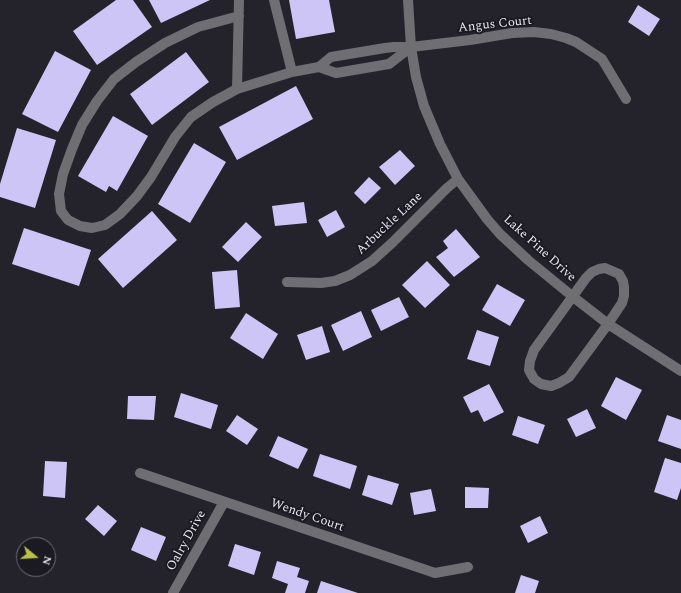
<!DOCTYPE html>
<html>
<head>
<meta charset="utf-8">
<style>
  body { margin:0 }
  #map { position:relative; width:681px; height:593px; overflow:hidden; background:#24232c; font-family:Spectral,serif }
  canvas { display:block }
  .north { position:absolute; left:16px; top:537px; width:40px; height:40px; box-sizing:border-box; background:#1b1922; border:1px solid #6d6b73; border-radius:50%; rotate:108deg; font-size:11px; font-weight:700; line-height:16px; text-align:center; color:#e7e6ec }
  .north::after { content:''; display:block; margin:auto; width:14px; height:18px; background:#bcc044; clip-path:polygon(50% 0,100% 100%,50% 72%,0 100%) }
</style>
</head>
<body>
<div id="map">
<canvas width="681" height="593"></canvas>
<div class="north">N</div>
</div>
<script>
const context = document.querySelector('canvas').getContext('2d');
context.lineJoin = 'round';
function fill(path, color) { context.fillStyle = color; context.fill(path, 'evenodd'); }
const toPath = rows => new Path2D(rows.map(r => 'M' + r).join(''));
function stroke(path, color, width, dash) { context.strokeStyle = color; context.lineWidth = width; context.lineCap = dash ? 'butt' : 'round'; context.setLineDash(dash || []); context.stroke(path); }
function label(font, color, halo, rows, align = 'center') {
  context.font = font + ' Spectral,serif'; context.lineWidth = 4; context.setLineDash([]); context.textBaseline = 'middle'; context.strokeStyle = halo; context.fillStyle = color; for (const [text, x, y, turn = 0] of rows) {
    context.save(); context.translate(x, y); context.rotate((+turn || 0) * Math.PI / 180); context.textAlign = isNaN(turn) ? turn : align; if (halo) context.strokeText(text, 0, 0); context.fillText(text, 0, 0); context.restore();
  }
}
fill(toPath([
  [116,0,133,0,152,27,97,65,73,31],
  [149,0,210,0,161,23],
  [289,0,329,0,335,32,296,39],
  [638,5,660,19,649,36,628,22],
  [55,51,91,70,58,132,22,114],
  [186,52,209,82,152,125,130,94],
  [296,86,313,119,237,160,219,127],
  [113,116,148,136,117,191,109,186,106,192,78,176],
  [17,128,56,140,35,208,0,197,0,184],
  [194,143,226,162,190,223,158,204],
  [400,150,415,166,395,185,379,167],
  [369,177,381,188,365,204,354,193],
  [304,202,307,223,275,226,272,206],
  [336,210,345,227,327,237,318,220],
  [152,211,177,240,123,288,98,259],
  [246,222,262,237,238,262,222,247],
  [24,228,91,250,79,286,12,264],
  [456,229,480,257,454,277,436,257,448,248,443,241],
  [427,261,450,285,425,308,402,285],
  [237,270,240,307,215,309,212,272],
  [497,284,525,300,510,326,482,310],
  [399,297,409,317,381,331,371,310],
  [361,311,372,337,343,351,331,325],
  [246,313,278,334,263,359,230,338],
  [322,326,330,352,306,360,297,335],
  [477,330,499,337,490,366,467,359],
  [616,377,642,390,626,420,601,406],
  [489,384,504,412,484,422,478,410,471,413,463,397],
  [181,393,218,405,211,429,174,417],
  [128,396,156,396,154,420,127,419],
  [587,409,596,428,576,437,567,419],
  [237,415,258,429,247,445,226,431],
  [667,415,681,420,681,449,658,441],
  [518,416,545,425,538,444,512,435],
  [278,436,308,449,298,469,269,456],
  [320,454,357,466,350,489,313,476],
  [665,458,681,463,681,488,677,500,654,492],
  [45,461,67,462,65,498,43,496],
  [368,475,399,484,392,505,362,495],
  [465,487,489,488,488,508,465,508],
  [431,489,436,511,414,515,410,493],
  [98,505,117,521,104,536,85,519],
  [540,516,548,533,528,543,520,526],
  [141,527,166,537,156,561,131,550],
  [235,544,261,552,254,575,228,566],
  [277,561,300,568,297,577,309,581,305,593,285,593,288,584,272,578],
  [521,575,539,581,535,593,515,593],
  [321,581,358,593,317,593]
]), '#ccc5f6');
stroke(toPath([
  [274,0,292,72],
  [408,0,411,47,416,77,424,106,440,144,458,179,487,219,500,234,528,260,572,296,608,324,681,371],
  [239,16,198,27,165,43,136,62,114,79,97,101,82,125,72,149,63,174,59,194,61,211,68,220,80,226,92,228,105,225,120,214,137,196,151,177,175,137,191,117,213,102,237,89,292,72,319,67,336,73,389,64,411,47],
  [319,67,331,57,385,48,394,47,411,47,470,40,512,33,534,32,551,34,566,38,576,42,602,59,626,99],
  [237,89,239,0],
  [605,268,619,274,623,281,624,287,624,296,622,303,608,324,569,377,559,383,551,386,541,384,534,379,529,370,530,361,534,350,586,278,592,272,599,269,605,268],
  [287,282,321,283,335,281,350,275,372,261,392,243,447,188,458,179],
  [140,473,435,573,468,567],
  [173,593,224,502]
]), '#6e6e73', 10);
label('13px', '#e7e6ec', '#1b1922', [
  ["Angus Court",495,25,-6],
  ["Arbuckle Lane",390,224,-43],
  ["Lake Pine Drive",539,249,42],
  ["Wendy Court",307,516,19],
  ["Oalry Drive",187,541,-61]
]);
</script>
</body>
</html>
